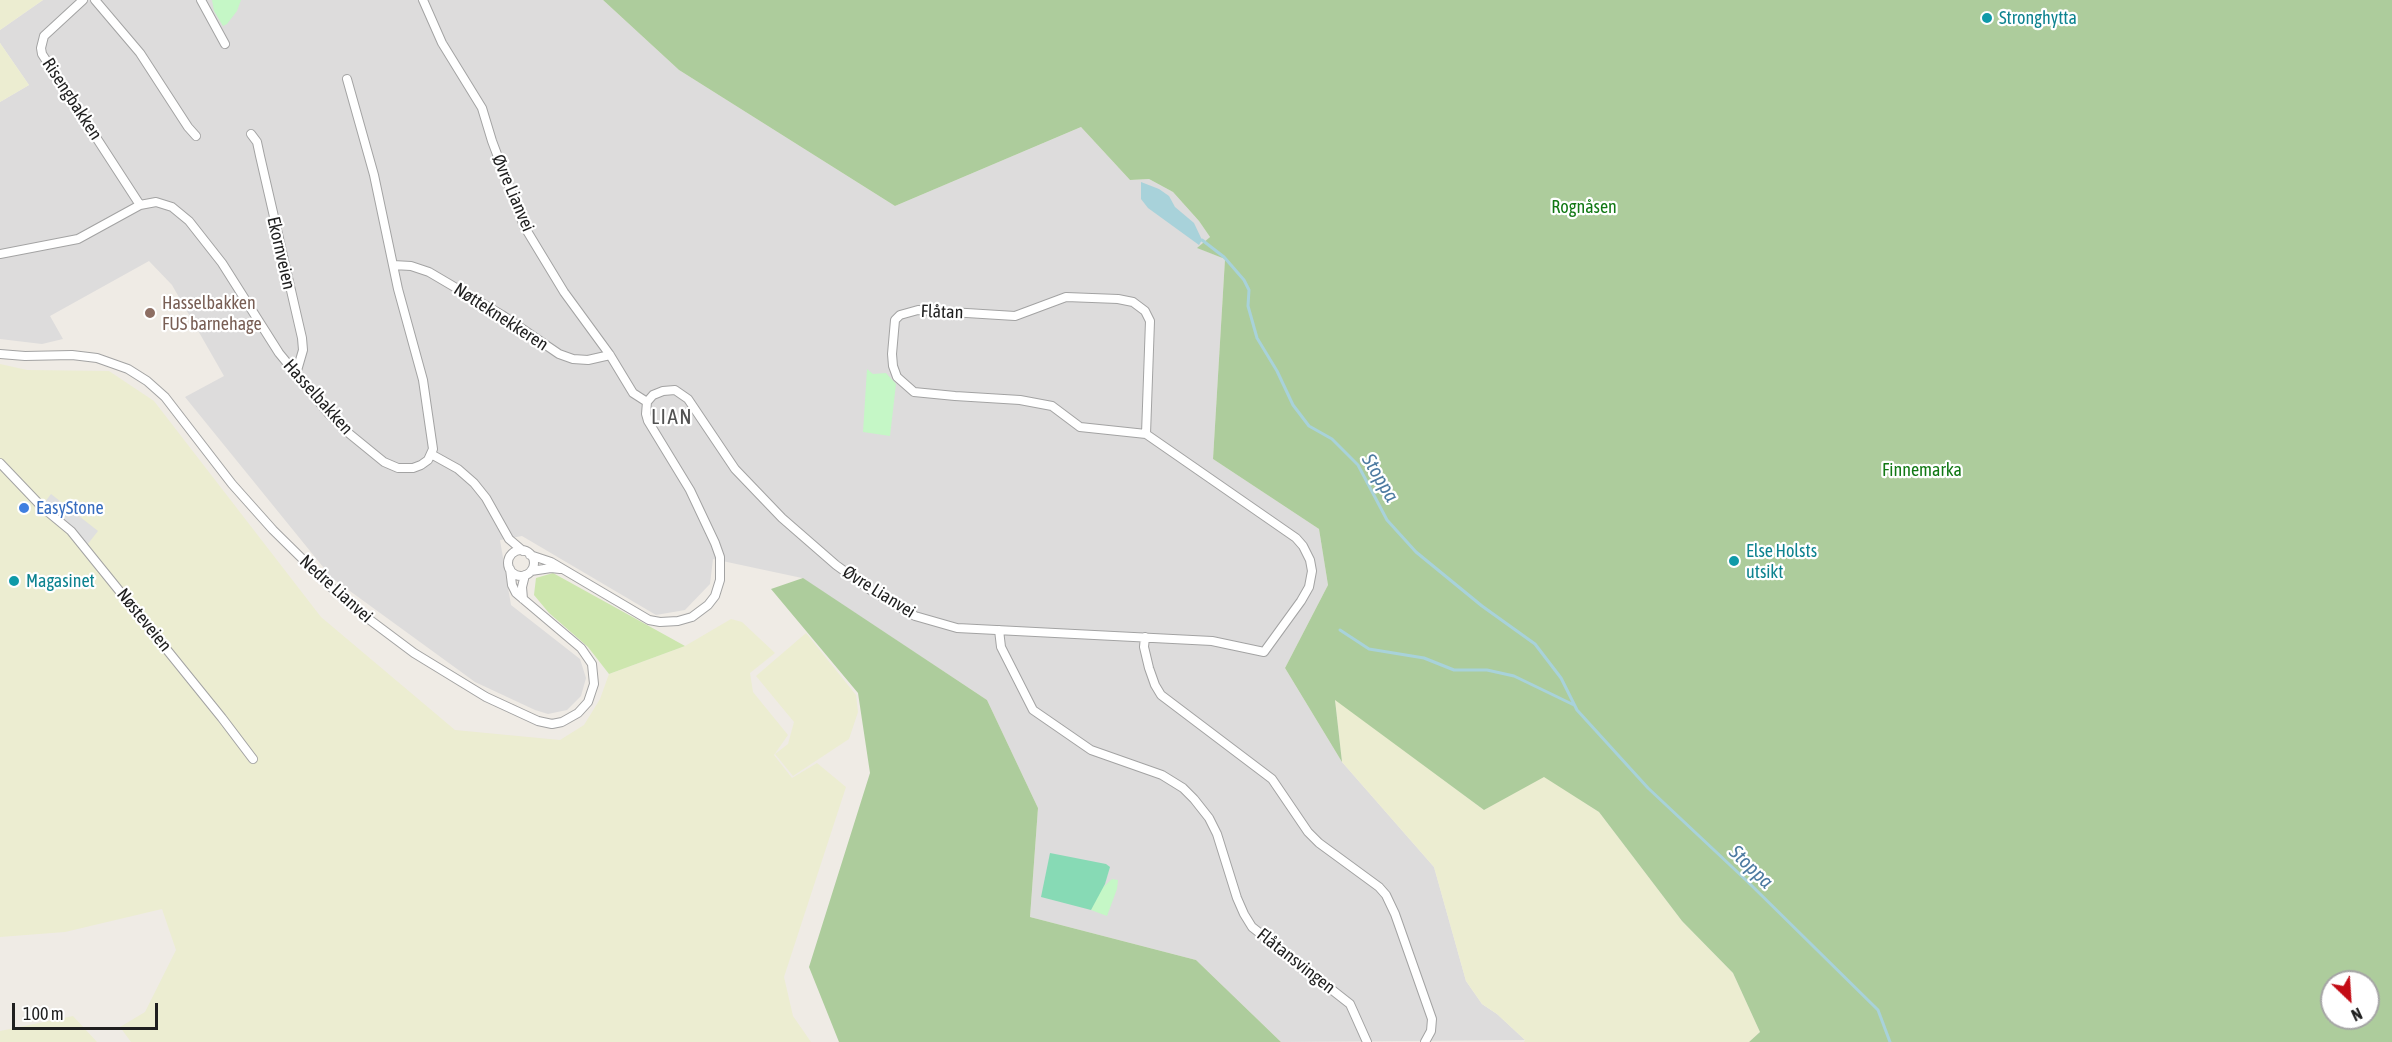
<!DOCTYPE html>
<html>
<head>
<meta charset="utf-8">
<style>
  body { margin:0 }
  #map { position:relative; width:2392px; height:1042px; overflow:hidden; background:#efebe5; font-family:"Asap Condensed",sans-serif }
  canvas { display:block }
  .north { position:absolute; left:2320px; top:970px; width:60px; height:60px; box-sizing:border-box; background:#fff; border:2px solid #a5a5a5; border-radius:50%; rotate:155deg; font-size:16px; font-weight:700; line-height:24px; text-align:center; color:#1f1f1f }
  .north::after { content:''; display:block; margin:auto; width:21px; height:27px; background:#c30b15; clip-path:polygon(50% 0,100% 100%,50% 72%,0 100%) }
  .scale { position:absolute; left:12px; top:1003px; width:146px; height:27px; box-sizing:border-box; border:3px solid #1f1f1f; border-top:0; padding-left:8px; font-size:18px; line-height:21px; white-space:nowrap; color:#1f1f1f; -webkit-text-stroke:4px #fff; paint-order:stroke }
</style>
</head>
<body>
<div id="map">
<canvas width="2392" height="1042"></canvas>
<div class="north">N</div>
<div class="scale">100 m</div>
</div>
<script>
const context = document.querySelector('canvas').getContext('2d');
context.lineJoin = 'round';
function fill(path, color) { context.fillStyle = color; context.fill(path, 'evenodd'); }
const toPath = rows => new Path2D(rows.map(r => 'M' + r).join(''));
function stroke(path, color, width, dash) { context.strokeStyle = color; context.lineWidth = width; context.lineCap = dash ? 'butt' : 'round'; context.setLineDash(dash || []); context.stroke(path); }
function label(font, color, halo, rows, align = 'center') {
  context.font = font + ' "Asap Condensed",sans-serif'; context.lineWidth = 4.5; context.setLineDash([]); context.textBaseline = 'middle'; context.strokeStyle = halo; context.fillStyle = color; for (const [text, x, y, turn = 0] of rows) {
    context.save(); context.translate(x, y); context.rotate((+turn || 0) * Math.PI / 180); context.textAlign = isNaN(turn) ? turn : align; if (halo) context.strokeText(text, 0, 0); context.fillText(text, 0, 0); context.restore();
  }
}
fill(toPath([
  [43,0,603,0,679,70,895,206,1081,127,1130,180,1149,179,1173,192,1199,221,1210,237,1198,248,1225,259,1213,459,1319,529,1328,585,1285,668,1342,762,1434,867,1466,981,1482,1004,1497,1014,1525,1040,1281,1042,1196,960,1030,917,1038,808,987,700,802,578,713,559,710,584,685,610,656,615,522,536,500,540,511,605,580,659,586,678,581,696,567,710,548,714,535,710,475,682,332,578,185,397,224,376,172,285,149,261,50,316,63,339,42,344,0,339,0,102,29,85,0,43,0,30]
]), '#dddcdc');
fill(toPath([
  [0,0,43,0,0,30],
  [0,43,29,85,0,102],
  [0,364,27,370,109,371,154,401,321,617,455,730,560,740,584,725,600,699,609,674,685,646,731,619,742,622,775,653,750,673,753,692,788,735,774,755,792,778,817,763,846,787,784,977,793,1016,811,1042,131,1042,120,1027,145,1012,176,950,162,909,65,932,0,937],
  [806,633,856,695,858,712,849,739,793,776,775,754,788,744,794,722,756,676],
  [1335,699,1484,810,1544,776,1599,812,1682,921,1733,973,1760,1032,1749,1042,1524,1042,1525,1040,1497,1014,1482,1004,1466,981,1434,867,1342,762],
  [73,1016,97,1042,0,1042,0,1031]
]), '#ecedd1');
fill(toPath([
  [553,573,685,646,609,674,588,647,549,613,534,595,536,578]
]), '#cde6ae');
fill(toPath([
  [603,0,2392,0,2392,1042,1749,1042,1760,1032,1733,973,1682,921,1599,812,1544,777,1484,810,1335,700,1342,762,1285,668,1328,585,1319,529,1213,459,1225,259,1197,248,1210,237,1199,221,1173,192,1149,179,1130,180,1081,127,895,206,679,70],
  [2332,982,2368,982,2368,1018,2332,1018],
  [803,578,987,700,1038,808,1030,917,1196,960,1281,1042,839,1042,809,967,870,773,858,693,771,589]
]), '#adcc9c');
fill(toPath([
  [212,0,241,0,237,11,227,24,223,26,214,11],
  [867,369,873,374,886,373,896,384,890,436,863,432],
  [1112,879,1118,880,1117,889,1107,916,1091,910,1101,889]
]), '#c5f7c6');
fill(toPath([
  [1050,853,1106,864,1110,867,1105,884,1091,910,1041,897]
]), '#87dab5');
fill(toPath([
  [51,494,98,531,87,545,42,506]
]), '#dfdfdf');
fill(toPath([
  [1141,182,1159,189,1169,196,1175,207,1194,223,1202,240,1199,245,1148,208,1141,199]
]), '#a8d2da');
stroke(toPath([
  [1202,240,1224,257,1244,280,1249,290,1248,306,1257,338,1277,371,1293,405,1309,426,1332,439,1358,465,1387,520,1416,552,1482,606,1535,644,1561,678,1577,710,1648,788,1747,881,1878,1010,1890,1042],
  [1340,630,1369,649,1424,658,1454,670,1487,670,1514,676,1574,705]
]), '#a8d2da', 3);
const street = toPath([
  [83,0,44,36,41,48,42,54,140,205],
  [95,0,140,53,188,127,196,136],
  [201,0,225,44],
  [423,0,442,43,482,108,492,141,524,226,564,292,610,355,633,393,647,402],
  [251,134,257,142,260,156,302,338,303,350,296,374],
  [0,254,78,239,140,205,156,202,172,207,189,221,222,263,279,353,329,414,346,431,384,462,398,468,413,468,421,465,428,460,433,449,423,380,398,289,374,175,347,79],
  [393,265,411,266,429,272,502,315,559,354,573,359,588,360,610,355],
  [0,354,25,356,72,355,97,358,128,369,147,381,165,397,232,484,273,530,337,593,370,620,414,653,486,697,538,721,552,724,562,722,578,713,588,702,594,684,592,664,581,648,516,593,512,585,510,569],
  [431,454,458,469,474,483,486,498,509,539,523,551],
  [0,463,42,507,71,531,222,718,253,759],
  '508 563a13 13 0 1 1 26 0a13 13 0 1 1-26 0Z',
  [530,555,551,562,649,620,660,622,678,621,692,617,708,605,715,596,720,580,720,557,715,543,690,490,648,421,646,414,647,402,653,395,663,391,675,390,688,399,735,469,782,518,836,565,872,591,915,616,957,628,1212,641,1264,652,1301,601,1309,587,1312,571,1310,560,1303,546,1296,538,1146,434,1080,427,1052,406,1020,400,955,396,914,392,897,377,893,366,892,354,895,320,900,315,918,310,1015,316,1066,297,1118,299,1133,302,1145,311,1150,321,1146,434],
  [531,571,551,568,560,569],
  [523,599,522,587,525,575],
  [999,630,1001,647,1033,710,1091,750,1162,775,1183,788,1194,799,1209,818,1217,834,1237,898,1244,914,1252,927,1350,1004,1367,1042],
  [1145,637,1144,647,1149,668,1155,685,1161,695,1272,779,1308,832,1319,843,1379,887,1386,895,1395,914,1432,1019,1431,1031,1425,1042]
]);
stroke(street, '#a3a3a3', 10);
stroke(street, '#fff', 8);
for (const [x, y, r, color] of [
  [1987,18,6,"#0f9aa8"],
  [150,313,6,"#8d6e63"],
  [24,508,6,"#3f7fe0"],
  [1734,561,6,"#0f9aa8"],
  [14,581,6,"#0f9aa8"]
]) { const dot = new Path2D(); dot.arc(x, y, r, 0, 2 * Math.PI); context.fillStyle = color; context.fill(dot); stroke(dot, '#fff', 2); }
label('18px', '#0d838f', '#fff', [
  ["Stronghytta",1999,18],
  ["Else Holsts",1746,551],
  ["utsikt",1746,572],
  ["Magasinet",26,581]
], 'left');
label('18px', '#1f1f1f', '#fff', [
  ["Risengbakken",72,99,57],
  ["Øvre Lianvei",513,193,67],
  ["Ekornveien",281,253,77],
  ["Flåtan",942,312,2],
  ["Nøtteknekkeren",501,317,33],
  ["Hasselbakken",318,397,48],
  ["Nedre Lianvei",336,589,42],
  ["Øvre Lianvei",879,592,32],
  ["Nøsteveien",144,620,51],
  ["Flåtansvingen",1296,961,38]
]);
label('18px', '#117814', '#fff', [
  ["Rognåsen",1584,207],
  ["Finnemarka",1922,470]
]);
label('18px', '#785e54', '#fff', [
  ["Hasselbakken",162,303],
  ["FUS barnehage",162,324]
], 'left');
label('18px', '#366cbe', '#fff', [
  ["EasyStone",36,508]
], 'left');
label('italic 20px', '#4d7ba1', '#fff', [
  ["Stoppa",1380,478,59],
  ["Stoppa",1751,867,44]
]);
context.letterSpacing = '1.5px';
label('21px', '#525252', '#fff', [
  ["LIAN",672,417]
]);
context.letterSpacing = '0px';
</script>
</body>
</html>
